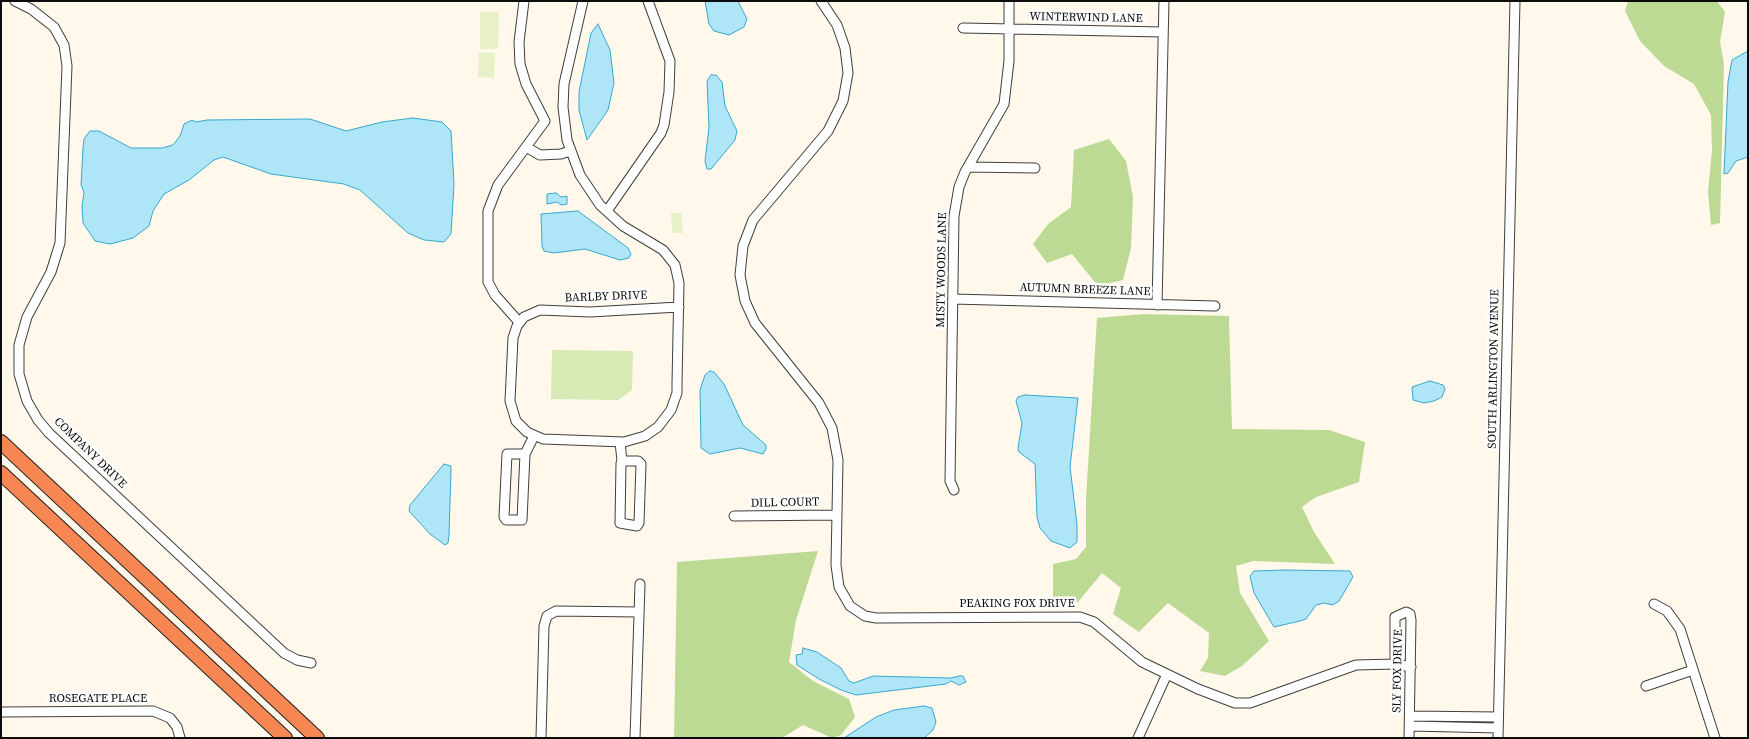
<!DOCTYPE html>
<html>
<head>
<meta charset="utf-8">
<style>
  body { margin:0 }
  #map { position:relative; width:1749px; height:739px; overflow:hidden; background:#fff8eb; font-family:"Source Serif 4",serif }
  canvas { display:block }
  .frame { position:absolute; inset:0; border:2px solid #0c0c0c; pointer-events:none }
</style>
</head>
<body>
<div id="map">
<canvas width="1749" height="739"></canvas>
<div class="frame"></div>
</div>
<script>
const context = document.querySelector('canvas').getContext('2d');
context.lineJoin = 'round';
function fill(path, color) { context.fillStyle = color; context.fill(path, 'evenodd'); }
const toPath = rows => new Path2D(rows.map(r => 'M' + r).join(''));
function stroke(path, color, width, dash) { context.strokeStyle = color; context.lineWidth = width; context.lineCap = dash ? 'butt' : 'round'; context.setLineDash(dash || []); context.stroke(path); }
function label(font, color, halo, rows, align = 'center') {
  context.font = font + ' "Source Serif 4",serif'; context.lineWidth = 5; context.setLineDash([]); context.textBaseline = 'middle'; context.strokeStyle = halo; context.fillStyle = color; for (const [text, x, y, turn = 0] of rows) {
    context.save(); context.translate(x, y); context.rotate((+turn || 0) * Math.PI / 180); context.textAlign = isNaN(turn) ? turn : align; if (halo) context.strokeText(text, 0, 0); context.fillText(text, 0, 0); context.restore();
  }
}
fill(toPath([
  [552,350,633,351,632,390,618,400,551,399]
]), '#d7e9b5');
fill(toPath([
  [1628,1,1717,1,1725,12,1720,42,1724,64,1720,223,1711,225,1708,192,1712,151,1711,115,1694,84,1664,66,1640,41,1625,11],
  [1109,139,1126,161,1133,197,1131,248,1123,280,1098,286,1072,254,1047,263,1033,244,1048,224,1071,207,1074,150],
  [1143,314,1229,316,1232,429,1329,430,1365,442,1359,482,1316,497,1302,507,1314,532,1335,564,1253,561,1236,566,1240,593,1269,641,1242,666,1225,676,1200,671,1208,658,1209,633,1168,603,1139,632,1113,614,1121,588,1102,573,1078,602,1053,600,1053,564,1076,559,1086,547,1086,498,1097,318],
  [818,551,796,620,789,662,813,681,849,699,855,717,841,735,832,738,803,725,782,738,674,738,677,562]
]), '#bdda94');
fill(toPath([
  [480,12,499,12,498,49,480,49],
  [479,52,495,53,494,78,478,77],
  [681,213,683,233,672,233,671,213]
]), '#e8f0c7');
const water = toPath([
  [705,1,738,1,747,19,744,27,729,35,714,31,709,24,705,1],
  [598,24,610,50,614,83,608,110,587,140,579,110,579,92,591,33,598,24],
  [1748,51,1748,157,1736,161,1728,173,1724,174,1728,82,1732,60,1748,51],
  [711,75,716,75,722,82,725,106,737,131,735,140,711,169,707,169,705,161,709,127,707,81,711,75],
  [413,118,442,122,451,131,454,184,451,234,444,242,424,240,408,233,360,190,344,184,271,174,223,157,214,160,189,180,164,194,153,211,149,226,133,238,110,244,95,241,83,223,82,206,84,192,81,185,83,148,84,139,90,131,99,131,131,148,162,148,173,145,180,136,184,124,192,120,196,122,207,120,310,119,346,131,382,122,413,118],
  [556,193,561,197,567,196,567,204,561,205,557,202,547,204,547,194,556,193],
  [578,211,628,248,631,254,629,258,620,260,585,249,554,253,544,251,542,246,541,214,578,211],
  [710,371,714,372,724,384,743,425,766,445,766,449,763,454,740,448,710,454,701,448,700,390,705,375,710,371],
  [1430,381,1443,385,1445,389,1442,397,1434,401,1424,403,1413,400,1412,387,1430,381],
  [1025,395,1078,398,1070,467,1077,524,1077,542,1070,548,1051,541,1040,528,1037,517,1035,464,1019,452,1018,448,1022,423,1016,401,1018,397,1025,395],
  [444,464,451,466,451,471,449,535,448,543,445,545,430,534,409,511,410,505,444,464],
  [1285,570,1350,571,1353,577,1339,601,1333,605,1324,603,1316,605,1306,619,1300,621,1274,627,1254,593,1250,576,1254,571,1285,570],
  [803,648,817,652,841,668,849,681,854,683,873,676,951,678,959,676,963,676,966,682,959,685,951,681,946,684,856,695,841,690,819,679,797,665,796,655,802,654,803,648],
  [924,706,932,708,936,722,933,730,924,738,844,738,876,717,894,710,924,706]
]);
fill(water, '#afe6f7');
stroke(water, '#36a7ce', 1);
const minor = toPath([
  [15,1,31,9,54,27,64,45,67,66,60,243,51,272,27,317,19,345,19,374,27,401,38,420,49,433,284,653,297,660,311,663],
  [524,1,519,42,520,64,526,84,545,121],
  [583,1,564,84,563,107,567,140,580,175,600,205,623,226,663,250,675,265,679,283,677,384,677,393,671,410,658,427,645,436,624,442,543,439,527,432,516,421,510,401,513,338,517,326,524,317,540,310,590,312,679,307],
  [821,1,837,25,845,48,848,73,843,101,828,131,753,220,743,246,740,275,745,301,755,323,819,403,832,428,838,460,836,565,839,587,850,606,865,616,876,618,1080,617,1094,622,1142,662,1198,689,1235,703,1250,703,1356,665,1395,664,1411,667],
  [963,28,1163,32],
  [526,147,540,155,561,154,570,151],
  [968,167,1035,168],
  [607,211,661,133,664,125,669,92,670,61,648,1],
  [953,299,1215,306],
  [1157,305,1164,1],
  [519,322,495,295,488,282,488,211,498,185,545,121],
  [620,442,622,461],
  [507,454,525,454,522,520,506,520,504,517,507,454],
  [525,454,534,436],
  [624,461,638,461,641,464,639,523,637,526,620,523,621,463,624,461],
  [954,490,950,481,954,216,959,187,965,172,1004,104,1009,61,1009,1],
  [734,516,837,515],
  [1654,604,1667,611,1680,629,1715,738],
  [1395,664,1395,617,1406,612,1410,614,1411,620,1409,738],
  [1646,686,1693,670],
  [1,712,153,711,170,718,177,727,180,738],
  [1410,716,1498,717],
  [1410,726,1498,728],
  [541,738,544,626,547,616,556,611,639,612],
  [635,738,640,584],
  [1138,738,1167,674],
  [1498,738,1515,1]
]);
const highway = toPath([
  [1,442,317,738],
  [1,473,285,738]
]);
stroke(minor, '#3f3f3f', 11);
stroke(highway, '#1d1d1d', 16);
stroke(minor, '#fff', 9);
stroke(highway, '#f68652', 14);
label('12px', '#0c0c0c', '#fff', [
  ["WINTERWIND LANE",1086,18,1],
  ["MISTY WOODS LANE",942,270,-89],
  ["AUTUMN BREEZE LANE",1085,290,2],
  ["BARLBY DRIVE",606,297,-2],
  ["SOUTH ARLINGTON AVENUE",1494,369,-89],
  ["COMPANY DRIVE",90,453,44],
  ["DILL COURT",785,503,-1],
  ["PEAKING FOX DRIVE",1017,604],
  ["SLY FOX DRIVE",1398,671,-89],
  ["ROSEGATE PLACE",98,699]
]);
</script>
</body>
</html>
